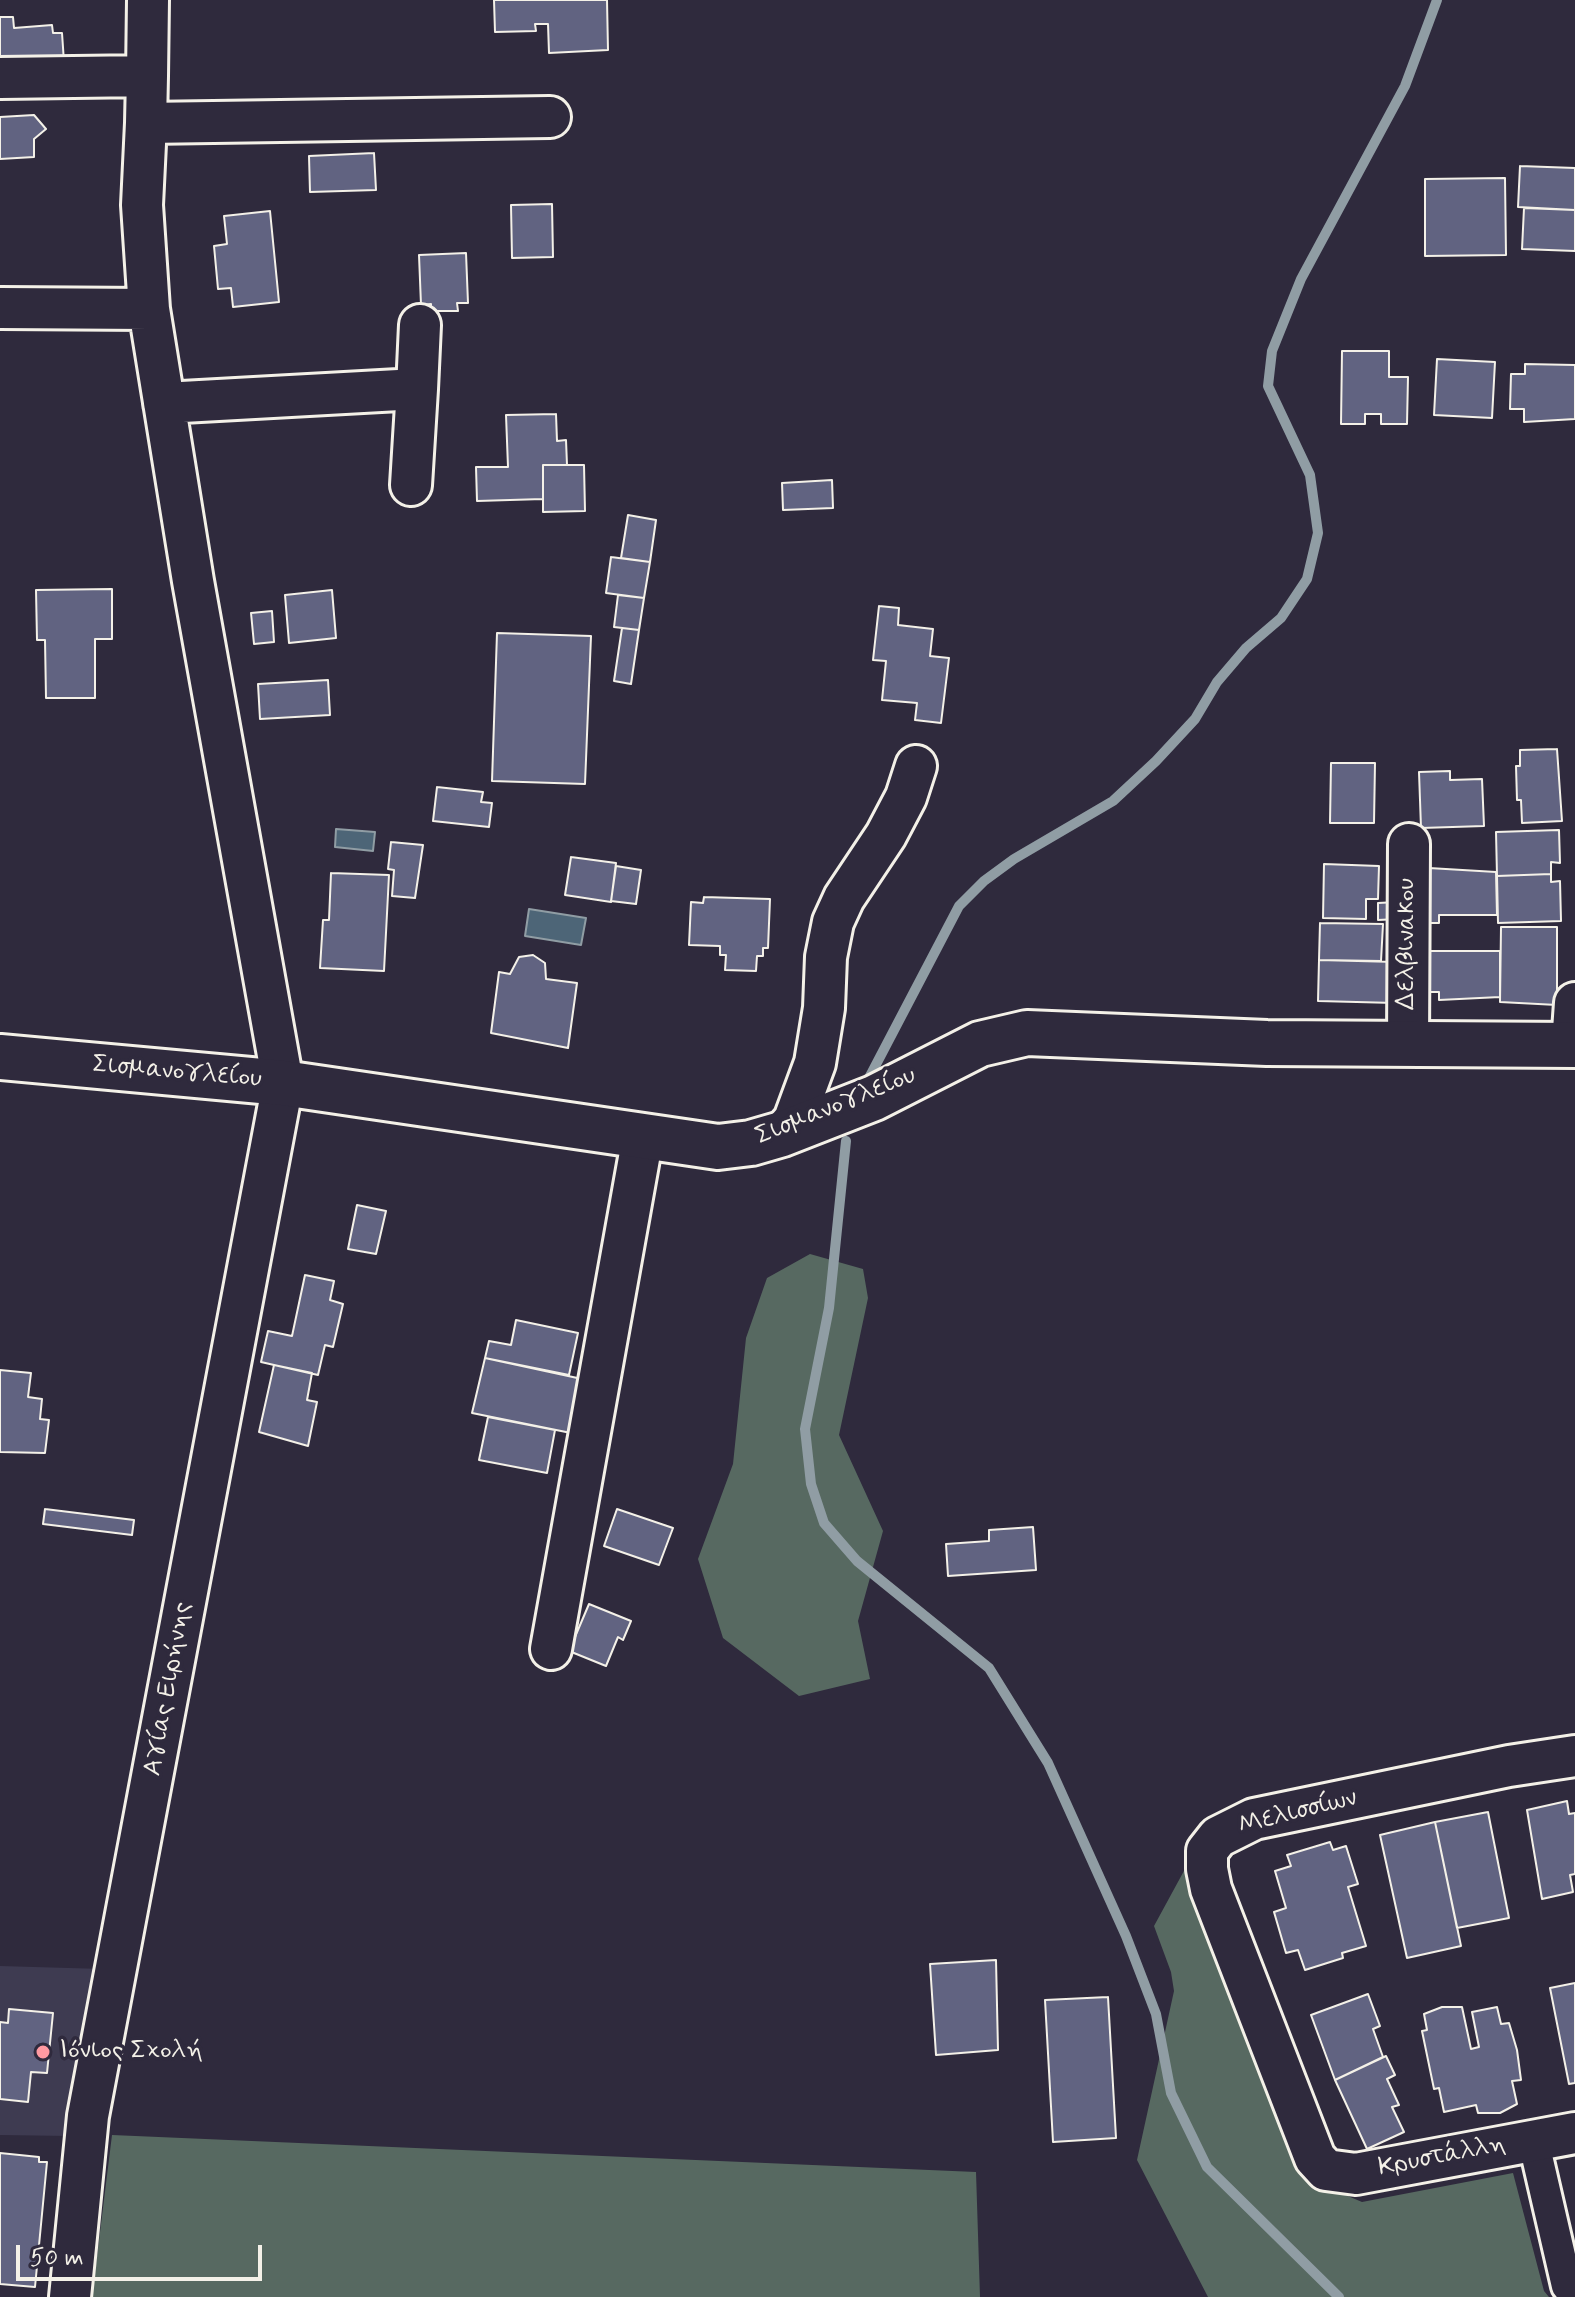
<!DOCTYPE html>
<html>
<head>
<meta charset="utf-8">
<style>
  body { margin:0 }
  #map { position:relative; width:1575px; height:2297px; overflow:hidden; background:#2f2a3d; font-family:Mynerve,sans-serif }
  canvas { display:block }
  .scale { position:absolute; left:16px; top:2245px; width:246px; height:36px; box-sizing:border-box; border:4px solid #f4f1e8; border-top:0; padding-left:10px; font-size:24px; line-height:28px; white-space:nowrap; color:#f4f1e8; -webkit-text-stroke:6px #2f2a3d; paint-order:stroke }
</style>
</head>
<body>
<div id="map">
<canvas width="1575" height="2297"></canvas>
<div class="scale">50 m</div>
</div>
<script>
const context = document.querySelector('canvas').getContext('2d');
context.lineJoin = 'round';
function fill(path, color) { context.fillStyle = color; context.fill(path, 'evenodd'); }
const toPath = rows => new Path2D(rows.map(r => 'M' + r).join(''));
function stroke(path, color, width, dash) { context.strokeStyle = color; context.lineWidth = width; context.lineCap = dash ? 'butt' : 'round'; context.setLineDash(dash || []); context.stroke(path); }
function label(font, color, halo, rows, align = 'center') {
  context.font = font + ' Mynerve,sans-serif'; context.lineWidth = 7; context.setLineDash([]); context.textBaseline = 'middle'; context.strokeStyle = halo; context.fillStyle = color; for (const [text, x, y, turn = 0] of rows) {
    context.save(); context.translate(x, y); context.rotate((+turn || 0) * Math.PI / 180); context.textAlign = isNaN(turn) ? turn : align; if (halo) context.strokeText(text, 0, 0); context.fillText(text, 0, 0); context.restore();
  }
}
fill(toPath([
  [0,1966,103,1969,70,2136,0,2135]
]), '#3e3b51');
fill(toPath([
  [810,1254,863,1269,868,1298,839,1435,883,1531,858,1621,870,1679,799,1696,723,1638,698,1559,733,1464,746,1338,767,1278],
  [1185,1869,1310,2180,1362,2202,1513,2173,1544,2291,1549,2297,1208,2297,1137,2160,1174,1991,1171,1972,1154,1926],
  [112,2135,976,2172,980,2297,92,2297]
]), '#576961');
const water = toPath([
  [336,829,375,832,373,851,335,847,336,829],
  [529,909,586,918,581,945,525,936,529,909]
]);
fill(water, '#4d6577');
stroke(water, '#909da4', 2);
stroke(toPath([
  [870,1076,959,906,984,881,1014,859,1113,801,1156,761,1195,719,1217,682,1246,648,1281,618,1307,579,1318,533,1310,475,1268,386,1272,351,1301,279,1405,86,1437,0],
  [846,1141,829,1308,805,1429,811,1484,824,1523,857,1561,989,1668,1048,1763,1126,1936,1156,2014,1171,2093,1207,2167,1339,2297]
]), '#909da4', 10);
const building = toPath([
  [494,0,607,0,608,50,549,53,548,24,535,24,536,31,495,32,494,0],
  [0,17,13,17,14,28,52,25,53,33,62,33,64,62,0,67,0,17],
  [34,115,46,129,34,139,34,157,0,159,0,117,34,115],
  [374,153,376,190,310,192,309,156,374,153],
  [1520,166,1575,168,1575,210,1518,207,1520,166],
  [1505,178,1506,255,1425,256,1425,179,1505,178],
  [552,204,553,257,512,258,511,205,552,204],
  [1524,208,1575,210,1575,251,1522,249,1524,208],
  [270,211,279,302,233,307,231,288,218,289,214,246,227,244,224,216,270,211],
  [466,253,468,303,457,303,458,311,431,311,431,304,421,305,419,255,466,253],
  [1342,351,1389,351,1389,377,1408,377,1407,424,1381,424,1381,414,1365,414,1365,424,1341,424,1342,351],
  [1437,359,1495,362,1492,418,1434,415,1437,359],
  [1525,364,1575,365,1575,419,1524,422,1524,409,1510,409,1511,374,1525,374,1525,364],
  [556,414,557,441,566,440,567,465,543,465,543,499,477,501,476,467,508,467,506,415,556,414],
  [543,465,584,465,585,511,543,512,543,465],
  [832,480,833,508,783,510,782,483,832,480],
  [628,515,656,520,650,562,621,558,628,515],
  [611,557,650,562,644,598,606,593,611,557],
  [112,589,112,639,95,639,95,698,46,698,45,640,37,640,36,590,112,589],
  [332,590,336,638,289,643,285,595,332,590],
  [618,595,644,598,639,630,614,627,618,595],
  [879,606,899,608,898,625,933,629,930,656,949,658,941,723,915,720,917,703,882,700,886,661,873,660,879,606],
  [272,611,274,642,254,644,251,613,272,611],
  [622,628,639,630,631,684,614,681,622,628],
  [497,633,591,636,585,784,492,781,497,633],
  [328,680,330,715,260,719,258,684,328,680],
  [1557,749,1562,821,1522,823,1521,800,1517,800,1516,766,1520,766,1520,750,1557,749],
  [1331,763,1375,763,1374,823,1330,823,1331,763],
  [1450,771,1450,780,1482,779,1484,826,1421,828,1419,772,1450,771],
  [437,787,483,792,481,802,492,803,489,827,433,821,437,787],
  [1559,830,1560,863,1551,862,1551,874,1497,876,1496,832,1559,830],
  [391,842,423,845,415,898,392,896,394,870,388,869,391,842],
  [571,857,616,863,611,902,565,895,571,857],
  [1324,864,1379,866,1378,899,1366,899,1366,919,1323,918,1324,864],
  [616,866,641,870,636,904,611,901,616,866],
  [1429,868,1496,872,1497,915,1439,915,1439,923,1429,923,1429,868],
  [331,873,389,875,384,971,320,968,323,920,329,920,331,873],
  [1551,874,1551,882,1560,881,1561,921,1498,923,1497,876,1551,874],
  [704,897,770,899,768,948,763,948,763,956,757,956,756,971,725,970,726,955,720,955,720,946,689,945,691,902,703,903,704,897],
  [1397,902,1398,919,1378,920,1378,903,1397,902],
  [1320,923,1383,924,1381,961,1319,960,1320,923],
  [1501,927,1557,927,1557,1005,1500,1002,1501,927],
  [1427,951,1500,951,1500,997,1439,1000,1439,992,1427,992,1427,951],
  [533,955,545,963,546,979,577,983,568,1048,491,1033,499,972,510,974,519,957,533,955],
  [1319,960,1396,962,1395,1003,1318,1001,1319,960],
  [357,1205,386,1211,376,1254,348,1249,357,1205],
  [305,1275,334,1281,330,1300,343,1304,333,1347,325,1345,318,1375,261,1362,268,1331,292,1336,305,1275],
  [516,1320,578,1333,569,1375,485,1358,489,1341,511,1345,516,1320],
  [485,1358,582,1379,571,1433,472,1413,485,1358],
  [274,1365,312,1373,307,1400,317,1402,308,1446,259,1432,274,1365],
  [0,1370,31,1373,28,1397,42,1399,40,1419,49,1420,45,1453,0,1452,0,1370],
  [488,1417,555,1430,547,1473,479,1460,488,1417],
  [45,1509,134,1520,132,1535,43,1524,45,1509],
  [617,1509,673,1528,659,1565,604,1546,617,1509],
  [1033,1527,1036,1570,948,1576,946,1544,989,1541,989,1530,1033,1527],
  [589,1604,631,1621,623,1640,618,1637,606,1666,569,1651,589,1604],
  [1567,1801,1569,1814,1575,1813,1575,1874,1570,1875,1573,1892,1542,1899,1527,1810,1567,1801],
  [1488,1812,1509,1918,1457,1928,1435,1822,1488,1812],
  [1435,1822,1461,1946,1407,1958,1380,1835,1435,1822],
  [1330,1842,1333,1850,1346,1846,1358,1884,1348,1887,1366,1946,1342,1953,1343,1958,1305,1970,1298,1950,1286,1953,1274,1912,1286,1908,1275,1871,1291,1866,1287,1855,1330,1842],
  [996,1960,998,2050,936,2055,930,1964,996,1960],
  [1575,1983,1575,2083,1569,2084,1550,1988,1575,1983],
  [1368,1994,1380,2026,1373,2029,1383,2057,1335,2080,1311,2015,1368,1994],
  [1108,1997,1116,2138,1053,2142,1045,2000,1108,1997],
  [1442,2007,1462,2007,1471,2049,1479,2047,1472,2012,1497,2007,1501,2024,1509,2023,1517,2050,1521,2080,1512,2081,1517,2104,1500,2113,1478,2113,1476,2105,1444,2112,1439,2088,1434,2089,1422,2031,1427,2030,1424,2014,1442,2007],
  [9,2009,53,2013,47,2073,31,2072,28,2102,0,2099,0,2022,8,2023,9,2009],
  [1386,2056,1395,2075,1387,2079,1399,2105,1392,2107,1404,2132,1367,2149,1335,2080,1386,2056],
  [0,2153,39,2157,39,2162,47,2162,35,2287,0,2284,0,2153]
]);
fill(building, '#616381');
stroke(building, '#f4f1e8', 2);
const pedestrian = toPath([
  [1533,2139,1567,2286,1575,2294]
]);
const minor = toPath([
  [147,76,148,0],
  [0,78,147,76,146,123],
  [0,308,149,309],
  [164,403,417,389,420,325],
  [411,485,417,389],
  [1408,1045,1409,844],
  [1572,1045,1575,1003],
  [782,1134,794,1120,815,1063,824,1008,826,957,833,922,844,898,886,835,906,797,916,766],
  [551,1649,643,1136],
  [1575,1756,1509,1766,1254,1819,1218,1837,1207,1851,1207,1869,1211,1889,1315,2158,1326,2170,1356,2174,1575,2133],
  [70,2297,88,2116,283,1083,193,581,149,309,142,205,146,123,550,117]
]);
const tertiary = toPath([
  [0,1057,283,1083,718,1147,751,1143,782,1134,874,1098,980,1044,1027,1033,1267,1043,1575,1045]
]);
stroke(pedestrian, '#f4f1e8', 36);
stroke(minor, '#f4f1e8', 46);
stroke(tertiary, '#f4f1e8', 50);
stroke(pedestrian, '#2f2a3d', 30);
stroke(minor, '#2f2a3d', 40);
stroke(tertiary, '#2f2a3d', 44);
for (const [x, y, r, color] of [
  [43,2052,8,"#ff9aa2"]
]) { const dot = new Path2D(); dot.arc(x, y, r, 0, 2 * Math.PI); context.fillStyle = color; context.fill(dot); stroke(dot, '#2f2a3d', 3); }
label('26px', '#f4f1e8', '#2f2a3d', [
  ["Δελβινακου",1408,944,-90],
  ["Σισμανογλείου",177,1073,5],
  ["Σισμανογλείου",836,1107,-22],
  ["Αγίας Ειρήνης",169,1689,-80],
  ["Μελισσίων",1298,1813,-14],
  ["Κρυστάλλη",1442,2157,-11]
]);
label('26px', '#f4f1e8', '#2f2a3d', [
  ["Ιόνιος Σχολή",59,2052]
], 'left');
</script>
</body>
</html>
